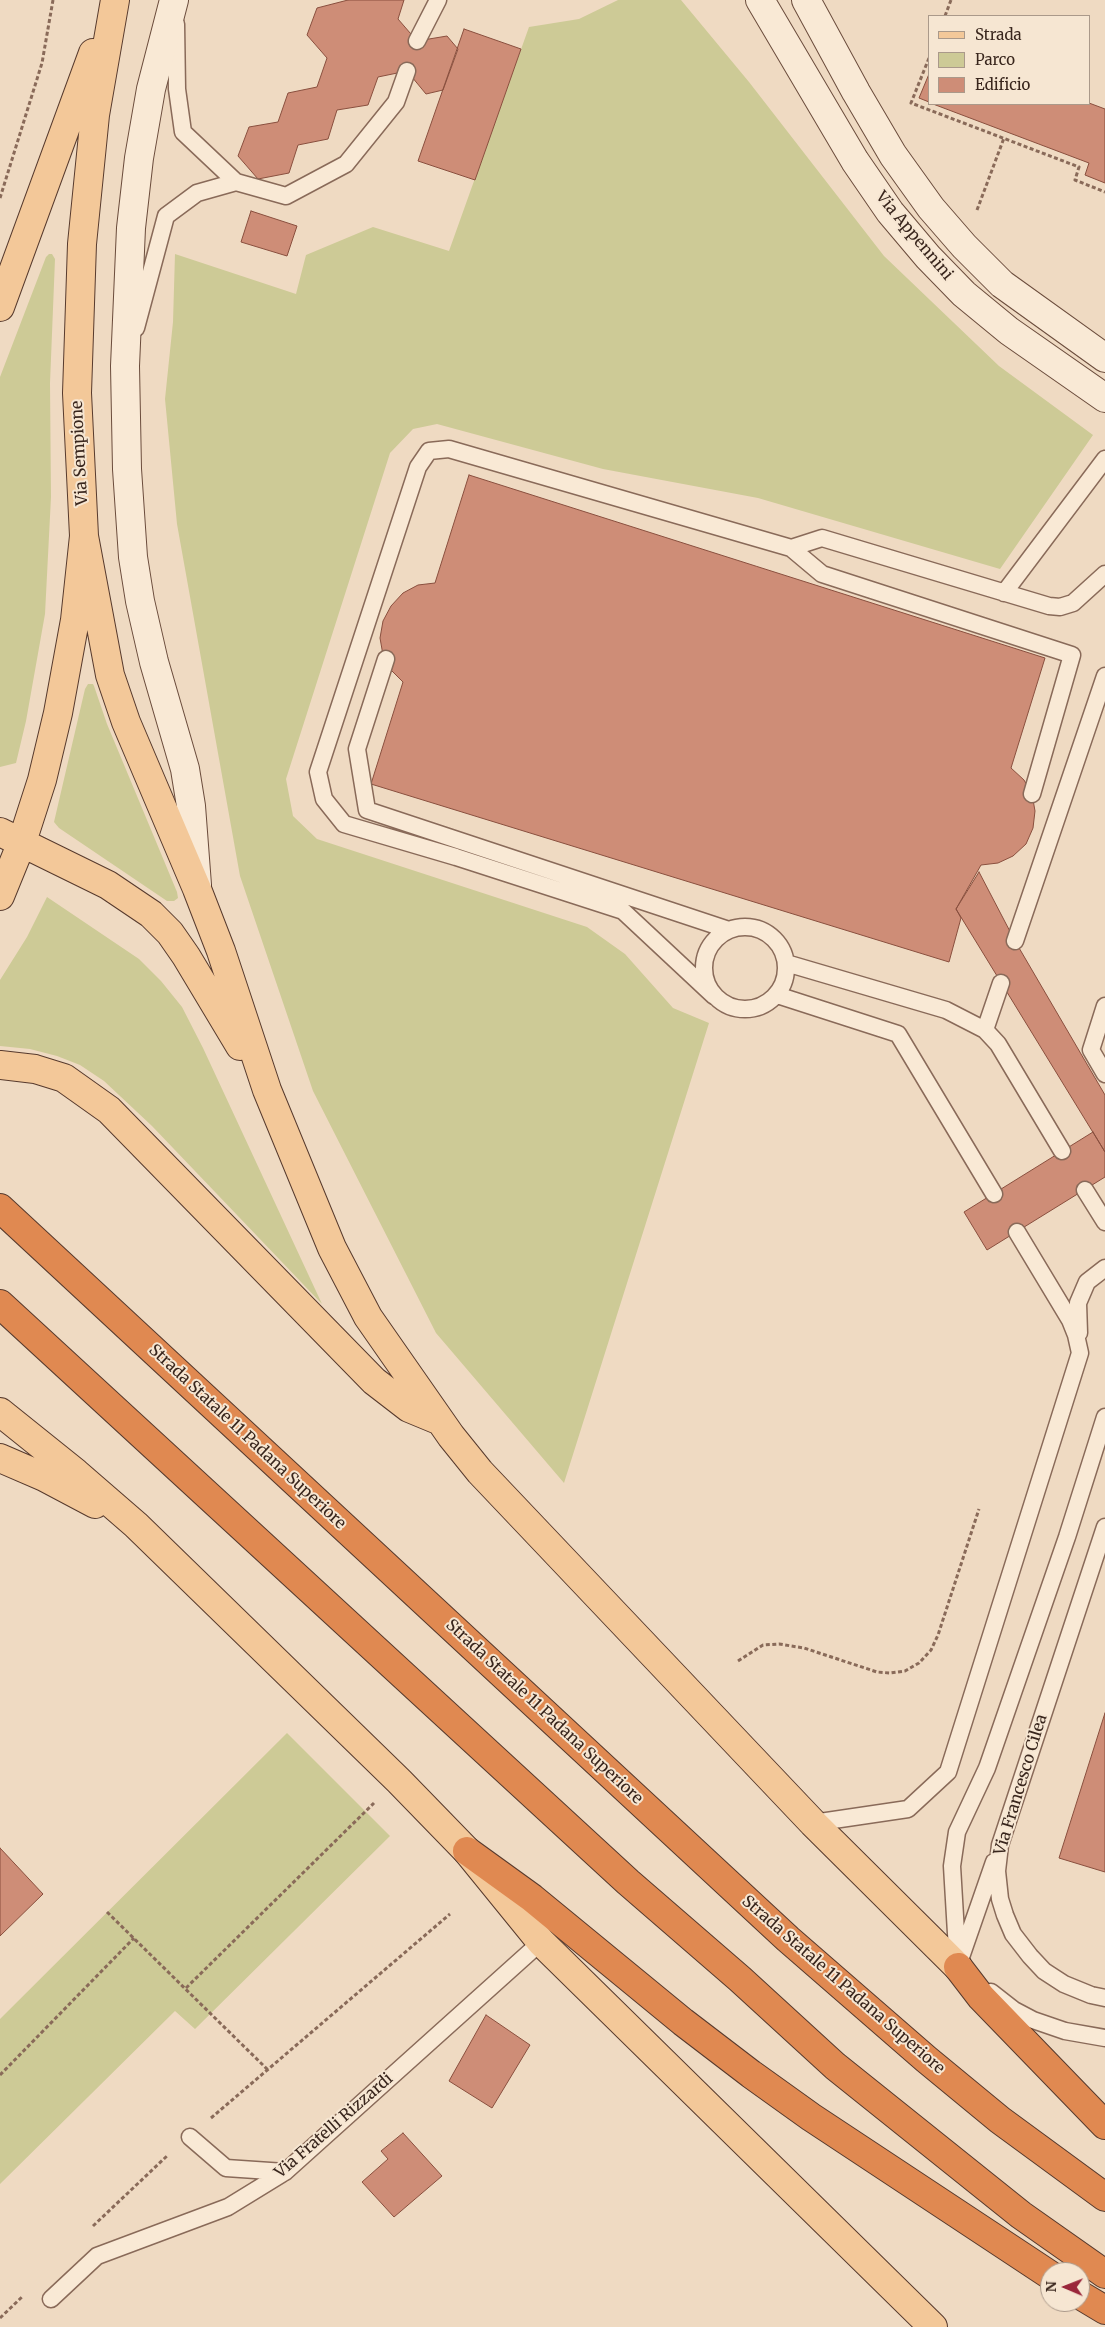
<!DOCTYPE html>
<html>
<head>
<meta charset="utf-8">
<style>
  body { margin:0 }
  #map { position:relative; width:1105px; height:2327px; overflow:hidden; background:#efdac2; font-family:Merriweather,serif }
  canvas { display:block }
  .legend { position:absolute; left:928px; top:15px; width:162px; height:90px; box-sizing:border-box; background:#f6e6d2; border:1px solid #aa998a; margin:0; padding:6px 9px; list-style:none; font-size:15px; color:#39261d }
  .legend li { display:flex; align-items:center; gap:10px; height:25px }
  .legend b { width:25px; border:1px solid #aa998a }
  .north { position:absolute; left:1040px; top:2262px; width:50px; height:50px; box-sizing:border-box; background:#f6e6d2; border:1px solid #aa998a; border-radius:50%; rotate:271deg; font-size:14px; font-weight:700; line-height:20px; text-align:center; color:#39261d }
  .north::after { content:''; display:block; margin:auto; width:18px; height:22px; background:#9a273b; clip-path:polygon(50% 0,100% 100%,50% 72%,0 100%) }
</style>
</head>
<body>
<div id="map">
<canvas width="1105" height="2327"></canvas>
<ul class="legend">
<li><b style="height:6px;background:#f3c899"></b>Strada</li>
<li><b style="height:14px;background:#cdca96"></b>Parco</li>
<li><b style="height:14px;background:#ce8d77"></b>Edificio</li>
</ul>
<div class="north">N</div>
</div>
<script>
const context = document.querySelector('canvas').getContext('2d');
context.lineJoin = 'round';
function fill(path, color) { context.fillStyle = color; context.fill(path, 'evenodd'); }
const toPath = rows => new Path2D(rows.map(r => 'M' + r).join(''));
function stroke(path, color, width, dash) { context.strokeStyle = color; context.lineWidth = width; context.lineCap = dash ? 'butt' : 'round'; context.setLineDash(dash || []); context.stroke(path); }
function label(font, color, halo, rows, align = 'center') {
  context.font = font + ' Merriweather,serif'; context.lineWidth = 4; context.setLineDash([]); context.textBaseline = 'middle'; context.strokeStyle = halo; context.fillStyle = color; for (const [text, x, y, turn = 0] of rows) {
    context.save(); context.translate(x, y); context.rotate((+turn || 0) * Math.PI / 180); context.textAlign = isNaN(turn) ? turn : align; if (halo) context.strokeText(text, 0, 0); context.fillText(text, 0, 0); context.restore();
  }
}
fill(toPath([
  [618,0,681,0,749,82,884,256,999,366,1093,435,1000,569,758,498,603,469,437,424,413,429,390,453,286,779,293,816,317,839,587,927,625,954,673,1008,709,1023,564,1483,436,1333,313,1091,240,876,177,524,165,399,173,322,175,254,296,294,306,255,373,227,449,251,529,27,579,19],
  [49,254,52,254,55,259,50,383,51,497,45,614,26,721,16,763,0,767,0,377,46,257],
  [88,684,93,684,94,686,107,724,177,892,178,898,174,901,167,901,59,828,54,822,85,689],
  [47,897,139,959,161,981,182,1007,203,1048,322,1304,152,1126,104,1081,80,1065,57,1056,30,1049,0,1046,0,980,27,937],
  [287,1733,390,1836,195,2029,175,2011,0,2184,0,2019]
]), '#cdca96');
const building = toPath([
  [348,0,404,0,398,19,417,41,447,36,458,49,443,90,426,94,407,71,378,77,368,105,337,110,328,139,298,145,289,173,258,179,238,156,249,127,278,122,288,93,317,87,327,58,307,35,317,8,348,0],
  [464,29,521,49,475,180,418,161,464,29],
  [929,74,929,102,919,98,929,74],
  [1089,103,1105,109,1105,183,1085,175,1089,163,933,104,1089,103],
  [251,211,297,226,287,256,241,242,251,211],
  [469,475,1045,658,1011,768,1024,780,1032,794,1035,811,1033,828,1026,844,1013,856,998,863,981,865,956,909,961,918,949,962,371,784,403,682,391,670,383,655,380,638,383,621,391,606,403,593,418,585,435,583,469,475],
  [979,872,1015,941,1105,1095,1105,1152,956,909,979,872],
  [1093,1132,1105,1152,1105,1177,987,1250,964,1212,1093,1132],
  [1105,1713,1105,1872,1059,1858,1105,1713],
  [0,1848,43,1894,0,1936,0,1848],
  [486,2015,530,2045,492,2108,449,2081,486,2015],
  [403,2133,442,2176,394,2217,362,2182,388,2159,381,2151,403,2133]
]);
fill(building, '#ce8d77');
stroke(building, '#894f3e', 1);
const lane = toPath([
  [417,41,438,0],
  [236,182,286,196,346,164,396,102,407,71],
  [136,328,166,216,197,193,236,182,183,132,177,89,176,24],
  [791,548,822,538,1049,606,1060,607,1073,603,1105,574],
  [1004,593,1105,459],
  [386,659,357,749,367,810,729,930],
  '704 968a41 41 0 1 1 82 0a41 41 0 1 1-82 0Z',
  [1015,941,1105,676],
  [786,963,946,1010,985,1030,998,1044,1062,1151],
  [777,995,898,1034,994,1194],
  [714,996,623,911,456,857,344,824,324,799,318,772,418,467,429,451,449,449,791,548,822,574,1072,655,1032,794],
  [1105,1006,1091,1050,1105,1074],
  [985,1030,1001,983],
  [1085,1190,1105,1222],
  [1079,1333,1078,1303,1087,1282,1105,1268],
  [1105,1527,1000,1845,997,1871,1000,1899,1005,1915,1013,1934,1030,1956,1044,1971,1064,1984,1091,1995,1105,1998],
  [813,1823,908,1809,948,1772,1080,1353,1076,1335,1070,1320,1017,1232],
  [960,1960,994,1862],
  [958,1967,952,1866,957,1832,987,1768,1067,1537,1105,1417],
  [991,1992,1014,2010,1033,2020,1065,2031,1105,2038],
  [190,2137,226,2168,285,2172],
  [51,2299,97,2256,228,2207,285,2172,541,1942]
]);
const secondary = toPath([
  [174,0,151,89,139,158,131,228,125,366,127,469,133,557,140,601,154,662,185,769,191,806,197,885],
  [760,0,855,161,890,212,928,257,964,294,1009,331,1105,398],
  [806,0,856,92,893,155,931,208,964,246,1002,284,1105,358]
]);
const primary = toPath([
  [0,307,93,53],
  [84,536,110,675,126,722,197,889,221,951,267,1090,332,1248,368,1317,451,1436,480,1472,813,1823,958,1967],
  [0,832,108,885,151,914,170,933,186,956,240,1046],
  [0,896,22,842,42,780,58,713,75,620,84,536,77,393,82,244,95,115,115,0],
  [0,1065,35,1069,64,1078,109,1110,374,1381,409,1408,438,1420],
  [0,1412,76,1473,136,1525,399,1781,467,1851,541,1942,933,2327],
  [0,1458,44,1477,95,1504]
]);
const highway = toPath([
  [0,1208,788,1939,926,2059,1000,2120,1105,2197],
  [0,1304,628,1882,740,1979,835,2066,1021,2215,1105,2274],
  [467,1851,532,1898,683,2022,751,2074,811,2117,1050,2275],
  [958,1967,981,1997,1105,2125],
  [1080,2295,1105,2310]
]);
stroke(lane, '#896a59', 19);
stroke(secondary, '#6b4c3c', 30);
stroke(primary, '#573a2d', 30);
stroke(highway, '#573a2d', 30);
stroke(toPath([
  [945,16,951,0],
  [929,58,911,103,1079,167,1075,180,1105,192],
  [0,198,42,63,53,0],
  [977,210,1004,138],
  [738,1661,763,1645,779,1644,804,1648,877,1672,890,1673,905,1671,919,1663,931,1650,938,1635,979,1509],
  [107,1912,268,2070],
  [186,1988,374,1803],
  [0,2075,134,1938],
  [211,2118,450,1914],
  [93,2226,168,2155],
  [0,2318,23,2296]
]), '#896a59', 3, [4, 2.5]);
stroke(lane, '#f9e9d5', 16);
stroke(secondary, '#f9e9d5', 28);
stroke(primary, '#f3c899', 28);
stroke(highway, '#e08951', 28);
label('16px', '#39261d', '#f6e6d2', [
  ["Via Appennini",914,236,50],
  ["Via Sempione",80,453,-93],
  ["Strada Statale 11 Padana Superiore",247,1437,43],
  ["Strada Statale 11 Padana Superiore",544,1712,43],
  ["Via Francesco Cilea",1021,1785,-73],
  ["Strada Statale 11 Padana Superiore",843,1985,41],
  ["Via Fratelli Rizzardi",334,2126,-41]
]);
</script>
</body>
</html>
